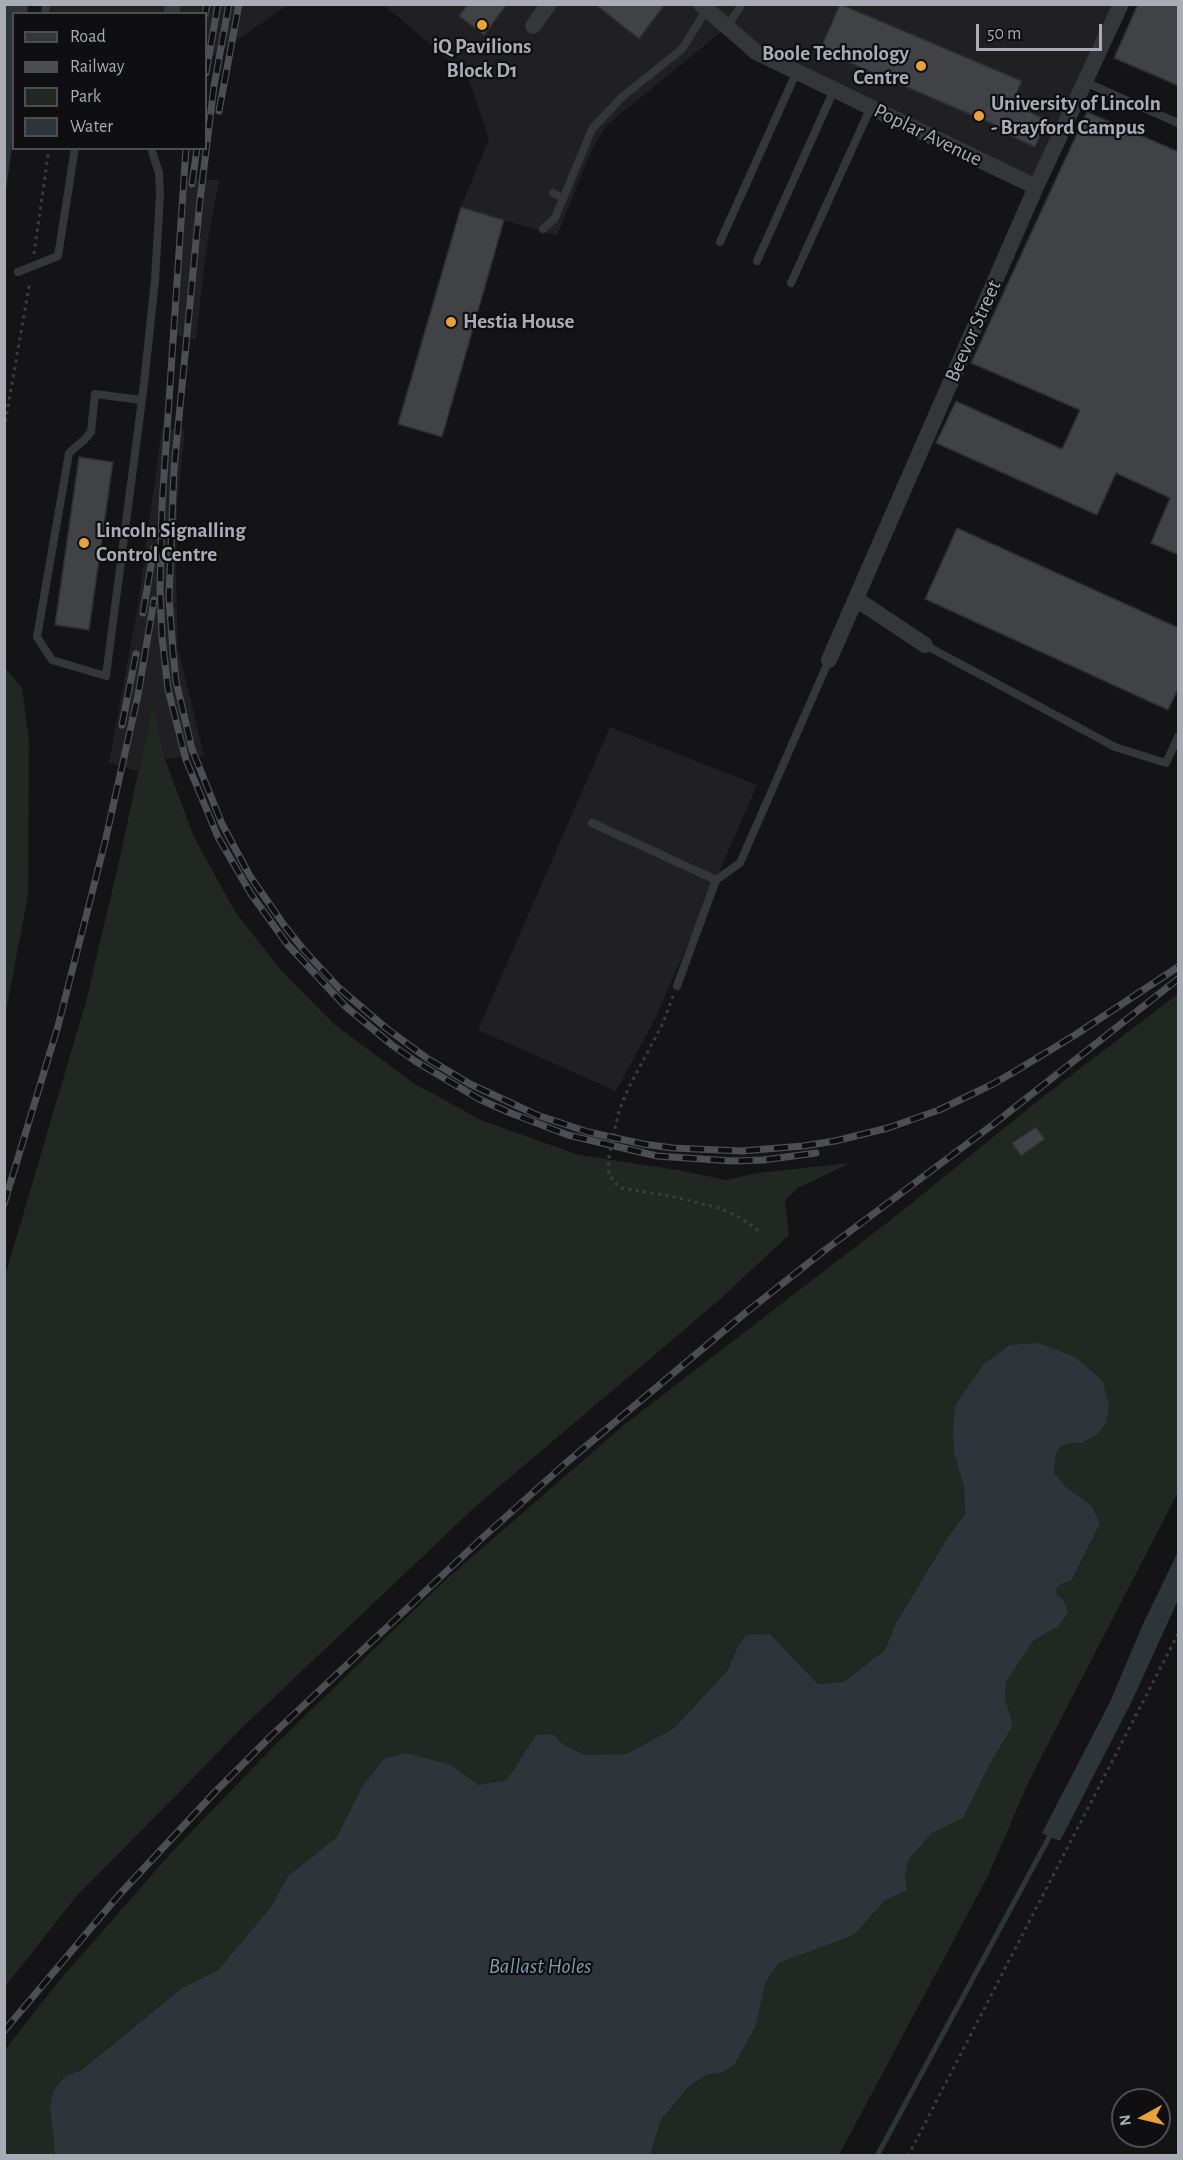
<!DOCTYPE html>
<html>
<head>
<meta charset="utf-8">
<style>
  body { margin:0 }
  #map { position:relative; width:1183px; height:2160px; overflow:hidden; background:#141416; font-family:"Alegreya Sans",sans-serif }
  canvas { display:block }
  .frame { position:absolute; inset:0; border:6px solid #a7acb5; pointer-events:none }
  .legend { position:absolute; left:12px; top:12px; width:195px; height:138px; box-sizing:border-box; background:#0f0f11; border:2px solid #4c4e53; margin:0; padding:8px 10px; list-style:none; font-size:18px; color:#a7acb5 }
  .legend li { display:flex; align-items:center; gap:12px; height:30px }
  .legend b { width:30px; border:2px solid #4c4e53 }
  .north { position:absolute; left:1111px; top:2088px; width:60px; height:60px; box-sizing:border-box; background:#0f0f11; border:2px solid #4c4e53; border-radius:50%; rotate:262deg; font-size:16px; font-weight:700; line-height:24px; text-align:center; color:#a7acb5 }
  .north::after { content:''; display:block; margin:auto; width:21px; height:27px; background:#e7a23b; clip-path:polygon(50% 0,100% 100%,50% 72%,0 100%) }
  .scale { position:absolute; left:976px; top:24px; width:126px; height:27px; box-sizing:border-box; border:3px solid #a7acb5; border-top:0; padding-left:8px; font-size:18px; line-height:21px; white-space:nowrap; color:#a7acb5; -webkit-text-stroke:4px #0f0f11; paint-order:stroke }
</style>
</head>
<body>
<div id="map">
<canvas width="1183" height="2160"></canvas>
<div class="frame"></div>
<ul class="legend">
<li><b style="height:8px;background:#35363a"></b>Road</li>
<li><b style="height:8px;background:#4c4e53"></b>Railway</li>
<li><b style="height:16px;background:#202821"></b>Park</li>
<li><b style="height:16px;background:#2d353b"></b>Water</li>
</ul>
<div class="north">N</div>
<div class="scale">50 m</div>
</div>
<script>
const context = document.querySelector('canvas').getContext('2d');
context.lineJoin = 'round';
function fill(path, color) { context.fillStyle = color; context.fill(path, 'evenodd'); }
const toPath = rows => new Path2D(rows.map(r => 'M' + r).join(''));
function stroke(path, color, width, dash) { context.strokeStyle = color; context.lineWidth = width; context.lineCap = dash ? 'butt' : 'round'; context.setLineDash(dash || []); context.stroke(path); }
function label(font, color, halo, rows, align = 'center') {
  context.font = font + ' "Alegreya Sans",sans-serif'; context.lineWidth = 4.5; context.setLineDash([]); context.textBaseline = 'middle'; context.strokeStyle = halo; context.fillStyle = color; for (const [text, x, y, turn = 0] of rows) {
    context.save(); context.translate(x, y); context.rotate((+turn || 0) * Math.PI / 180); context.textAlign = isNaN(turn) ? turn : align; if (halo) context.strokeText(text, 0, 0); context.fillText(text, 0, 0); context.restore();
  }
}
fill(toPath([
  [46,4,288,5,206,61,206,14,45,14],
  [384,5,1122,5,1036,187,726,28,607,125,592,149,557,236,461,207,489,139,468,77],
  [182,178,219,180,206,251,196,339,171,334,177,266],
  [162,428,185,430,177,505,176,582,178,648,204,755,165,759,153,704,138,771,109,763,138,605],
  [610,727,757,785,654,1021,616,1091,478,1030]
]), '#202023');
fill(toPath([
  [6,669,22,688,29,741,28,896,5,1016,4,673],
  [153,703,165,759,194,837,234,910,279,968,335,1025,415,1084,483,1121,579,1155,678,1170,726,1180,758,1173,850,1163,798,1188,785,1200,789,1235,717,1302,475,1507,246,1724,75,1898,5,1987,5,1276,87,998,120,857],
  [1178,994,1178,1492,1029,1781,988,1876,839,2155,650,2155,661,2120,689,2088,706,2075,723,2072,756,2025,766,1982,779,1963,854,1935,884,1901,907,1890,905,1877,909,1859,932,1833,963,1818,986,1771,1013,1725,1005,1698,1006,1682,1033,1641,1057,1627,1056,1589,1061,1584,1071,1581,1100,1524,1092,1506,1065,1486,1054,1473,1056,1455,1059,1448,1069,1443,1081,1443,953,1432,954,1452,964,1488,965,1514,948,1537,896,1623,885,1650,844,1682,818,1684,770,1634,737,1648,728,1670,674,1728,626,1754,586,1755,564,1745,553,1734,537,1735,507,1780,477,1785,451,1765,362,1787,336,1838,288,1876,271,1907,218,1970,182,1988,80,2070,65,2076,53,2091,50,2108,55,2155,5,2155,4,2051,58,1982,170,1854,276,1744,442,1583,625,1424,897,1215,1045,1095]
]), '#202821');
fill(toPath([
  [5,4,28,5,27,13,14,14,14,129,5,199],
  [1038,1343,1075,1357,1103,1381,1109,1406,1106,1423,1096,1435,1081,1443,1069,1443,1059,1448,1056,1455,1054,1473,1065,1486,1092,1506,1100,1524,1071,1581,1061,1584,1056,1589,1057,1596,1063,1599,1068,1613,1057,1627,1033,1641,1006,1682,1005,1698,1013,1725,986,1771,963,1818,932,1833,909,1859,905,1877,907,1890,884,1901,854,1935,779,1963,766,1982,756,2025,734,2065,723,2072,706,2075,688,2088,661,2120,650,2155,55,2155,50,2108,53,2091,65,2076,81,2070,182,1988,218,1970,271,1907,288,1876,336,1838,362,1787,384,1759,406,1753,451,1765,478,1785,507,1780,536,1735,553,1734,564,1745,586,1755,626,1754,674,1728,728,1670,737,1648,746,1635,770,1634,818,1684,844,1682,885,1650,896,1623,948,1537,965,1514,964,1488,954,1452,953,1432,956,1404,984,1364,1010,1345],
  [1178,1552,1178,1600,1132,1701,1060,1841,1042,1833,1110,1702,1143,1624]
]), '#2d353b');
stroke(toPath([
  [877,2156,1052,1832]
]), '#2d353b', 5);
const building = toPath([
  [468,4,507,4,484,35,459,16,468,4],
  [595,4,665,4,639,39,595,4],
  [840,4,1022,81,1012,104,1047,120,1035,147,1000,131,1002,128,820,50,840,4],
  [1138,4,1179,4,1179,86,1114,58,1138,4],
  [1087,112,1179,152,1179,555,1151,543,1170,498,1116,473,1097,515,936,443,956,401,1062,449,1080,410,971,363,1087,112],
  [461,207,504,220,442,437,398,424,461,207],
  [79,457,113,462,89,630,55,625,79,457],
  [957,528,1179,628,1179,687,1168,710,925,599,957,528],
  [1036,1127,1045,1139,1021,1156,1012,1143,1036,1127]
]);
fill(building, '#414246');
stroke(building, '#2e2e32', 1.5);
stroke(toPath([
  [34,254,49,148],
  [4,429,30,281],
  [673,996,663,1023,628,1089,619,1111,609,1156,608,1170,611,1177,615,1183,621,1188,671,1196,719,1208,737,1216,759,1231],
  [908,2156,1178,1634]
]), '#3b3d41', 3, [3, 4.5]);
stroke(toPath([
  [45,14,46,4],
  [726,28,742,4],
  [1085,82,1178,123],
  [553,193,563,198],
  [543,229,555,218,592,129,622,97,682,49,707,9],
  [720,242,797,71],
  [757,261,834,90],
  [18,272,58,256,75,148],
  [791,283,871,107],
  [141,400,95,394,91,432,84,440,69,453,37,637,52,660,106,676,144,384,155,280,160,195,159,173,151,148],
  [925,645,1115,747,1166,763,1178,737],
  [592,823,716,880],
  [677,986,716,880,740,863,829,660]
]), '#35363a', 8);
stroke(toPath([
  [701,4,756,52,1036,187],
  [172,14,173,4],
  [533,26,549,4],
  [856,599,925,645],
  [829,660,1036,187,1121,4]
]), '#35363a', 16);
const rail = toPath([
  [229,4,214,86,200,200,174,469,169,598,173,651,176,681,192,749,222,824,250,876,284,925,303,949,339,988,386,1028,428,1059,470,1084,537,1115,588,1132,643,1144,673,1148,742,1151,803,1146,835,1141,888,1128,939,1110,993,1084,1019,1069,1075,1035,1178,967],
  [205,14,207,4],
  [206,73,218,4],
  [219,111,239,4],
  [186,148,162,505,160,589,162,637,168,689,186,760,218,837,251,894,287,944,345,1006,392,1045,415,1061,479,1099,508,1112,568,1135,657,1156,732,1161,763,1160,816,1153],
  [192,184,197,148],
  [143,613,154,548],
  [122,725,136,654],
  [4,1204,58,1026,105,842,138,695,154,600],
  [4,2031,118,1896,216,1791,272,1735,480,1540,566,1463,744,1314,825,1250,995,1123,1178,979]
]);
stroke(rail, '#4c4e53', 7);
stroke(rail, '#0f0f11', 4.5, [14]);
for (const [x, y, r, color] of [
  [482,25,6,"#e7a23b"],
  [921,66,6,"#e7a23b"],
  [979,116,6,"#e7a23b"],
  [451,322,6,"#e7a23b"],
  [84,543,6,"#e7a23b"]
]) { const dot = new Path2D(); dot.arc(x, y, r, 0, 2 * Math.PI); context.fillStyle = color; context.fill(dot); stroke(dot, '#0f0f11', 2); }
label('bold 21px', '#a7acb5', '#0f0f11', [
  ["iQ Pavilions",482,47,"center"],
  ["Block D1",482,71,"center"],
  ["Boole Technology",909,54,"right"],
  ["Centre",909,78,"right"],
  ["University of Lincoln",991,104],
  ["- Brayford Campus",991,128],
  ["Hestia House",463,322],
  ["Lincoln Signalling",96,531],
  ["Control Centre",96,555]
], 'left');
label('21px', '#a7acb5', '#0f0f11', [
  ["Poplar Avenue",928,135,26],
  ["Beevor Street",973,331,-66]
]);
label('italic 22px', '#7f9bae', '#0f0f11', [
  ["Ballast Holes",540,1966]
]);
</script>
</body>
</html>
